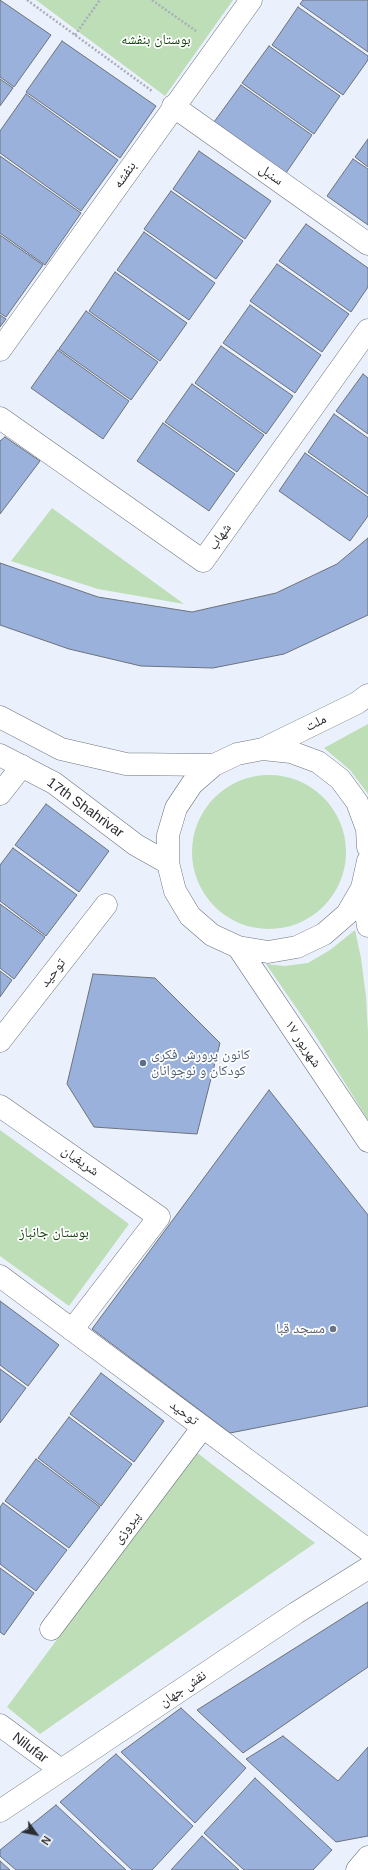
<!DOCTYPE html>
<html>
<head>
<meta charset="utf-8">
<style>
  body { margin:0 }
  #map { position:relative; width:368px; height:1870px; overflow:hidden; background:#eaf1fc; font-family:Arial,sans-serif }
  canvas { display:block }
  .north { position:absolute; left:16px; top:1814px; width:40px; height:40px; -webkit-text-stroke:3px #fff; paint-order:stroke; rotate:123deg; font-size:11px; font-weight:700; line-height:16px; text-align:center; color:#2a2c30 }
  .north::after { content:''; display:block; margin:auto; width:14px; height:18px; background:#2a2c30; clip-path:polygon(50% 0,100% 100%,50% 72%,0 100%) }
</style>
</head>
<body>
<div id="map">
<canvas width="368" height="1870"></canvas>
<div class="north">N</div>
</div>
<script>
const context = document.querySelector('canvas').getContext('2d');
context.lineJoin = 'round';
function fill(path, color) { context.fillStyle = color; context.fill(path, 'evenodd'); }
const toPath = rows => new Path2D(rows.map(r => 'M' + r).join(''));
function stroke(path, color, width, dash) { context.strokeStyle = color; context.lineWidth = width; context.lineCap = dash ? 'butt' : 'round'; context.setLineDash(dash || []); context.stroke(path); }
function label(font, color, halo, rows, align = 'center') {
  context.font = font + ' Arial,"Noto Naskh Arabic",sans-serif'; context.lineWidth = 3.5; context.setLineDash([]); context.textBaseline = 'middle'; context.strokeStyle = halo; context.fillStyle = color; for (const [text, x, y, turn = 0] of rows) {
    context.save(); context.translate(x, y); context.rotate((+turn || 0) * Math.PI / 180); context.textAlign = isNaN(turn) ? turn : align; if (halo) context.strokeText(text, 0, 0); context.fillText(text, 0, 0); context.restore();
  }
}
fill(toPath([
  [36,0,233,0,165,96],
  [52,508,184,604,98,589,11,561],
  [368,724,368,794,350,770,324,748],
  '192 852a77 77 0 1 1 154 0a77 77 0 1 1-154 0Z',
  [355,930,361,958,366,997,368,1033,368,1120,315,1035,266,964,284,966,308,963,330,950],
  [0,1130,129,1224,69,1306,0,1256],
  [196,1452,315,1543,40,1734,7,1707]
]), '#bddeb7');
const building = toPath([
  [0,0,51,35,14,87,0,77,0,0],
  [303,0,368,0,368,52,300,4,303,0],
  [298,7,368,56,368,60,343,95,272,45,298,7],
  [62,41,156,106,120,158,26,92,62,41],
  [269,46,340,96,314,134,242,83,269,46],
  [0,79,13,88,0,106,0,79],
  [241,85,312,135,286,173,214,122,241,85],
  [26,94,118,160,81,211,0,153,0,131,26,94],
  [368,139,368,167,355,157,368,139],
  [199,151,271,201,245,239,173,189,199,151],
  [0,156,81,213,45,265,0,233,0,156],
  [353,159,368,169,368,225,327,196,353,159],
  [171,191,243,241,216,279,144,229,171,191],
  [306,224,368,268,368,287,351,312,279,261,306,224],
  [144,232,215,283,189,320,117,270,144,232],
  [0,235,43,265,6,317,0,313,0,235],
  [277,264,349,314,322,352,250,301,277,264],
  [115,272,187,323,160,361,89,311,115,272],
  [250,305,321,355,295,393,223,343,250,305],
  [86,311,158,362,131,400,59,349,86,311],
  [0,315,6,319,0,327,0,315],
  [221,346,293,396,266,434,195,383,221,346],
  [58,350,129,401,103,439,31,388,58,350],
  [363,374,368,378,368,434,336,411,363,374],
  [192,384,264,435,237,472,165,422,192,384],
  [334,414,368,438,368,494,308,452,334,414],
  [163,423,235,474,209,511,137,461,163,423],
  [5,437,40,461,0,514,0,441,5,437],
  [305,453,368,497,368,516,350,541,279,491,305,453],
  [368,538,368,615,284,654,213,668,141,666,69,649,0,625,0,563,98,597,192,612,276,593,337,564,368,538],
  [46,804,109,851,79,892,15,845,46,804],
  [13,848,77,895,46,936,0,901,0,865,13,848],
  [0,904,45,937,14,979,0,968,0,904],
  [0,971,12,980,0,997,0,971],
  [93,974,155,978,220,1043,197,1134,94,1127,67,1084,93,974],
  [269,1090,368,1215,368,1406,230,1433,92,1329,269,1090],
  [0,1301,59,1345,28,1386,0,1365,0,1301],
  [0,1369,26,1388,0,1423,0,1369],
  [101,1373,164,1421,134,1462,70,1414,101,1373],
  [69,1417,132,1464,101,1506,38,1458,69,1417],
  [36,1459,100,1507,69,1548,5,1501,36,1459],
  [3,1503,67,1550,36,1591,0,1564,0,1507,3,1503],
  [0,1568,34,1593,4,1635,0,1632,0,1568],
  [368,1602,368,1667,243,1753,197,1710,368,1602],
  [181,1708,246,1768,195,1823,121,1752,181,1708],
  [283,1736,338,1781,368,1747,368,1836,336,1842,246,1759,283,1736],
  [116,1754,193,1826,152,1870,132,1870,60,1802,116,1754],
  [255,1778,332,1850,313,1870,244,1870,204,1833,255,1778],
  [56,1805,126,1870,16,1870,0,1856,0,1850,56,1805],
  [202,1836,239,1870,171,1870,202,1836],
  [0,1861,10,1870,0,1870,0,1861]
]);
fill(building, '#99b1db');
stroke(building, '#6c727b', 1);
const street = toPath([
  [173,106,368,244],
  [0,350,251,0],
  [0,418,203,561,368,330],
  [0,794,22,766],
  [0,1041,106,905],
  [0,1106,159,1217,72,1330],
  [0,1276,368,1550],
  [51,1629,203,1427],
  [0,1725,61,1770],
  [357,1870,368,1857]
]);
const secondary = toPath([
  [0,717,61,749,126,764,214,765],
  [263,749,357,703,368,695],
  [0,755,54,783,136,845,168,863],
  [368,847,367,829,357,802,340,779,318,762,291,752,263,749,237,754,214,765,192,784,176,808,168,835,168,863,175,891,190,916,212,935,238,947,268,952,297,947,324,934,347,914,362,888,368,861],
  [362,888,368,926],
  [238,947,368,1141],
  [0,1811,296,1613,368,1568]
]);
stroke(street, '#6e737d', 23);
stroke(secondary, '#6e737d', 23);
stroke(toPath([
  [27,0,152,91],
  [152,0,196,31],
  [75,35,100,0]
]), '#aaafb8', 2.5, [2, 2]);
stroke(street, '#fff', 22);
stroke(secondary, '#fff', 22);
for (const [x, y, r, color] of [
  [143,1063,4,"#5c6f8a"],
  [333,1329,4,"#6b7280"]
]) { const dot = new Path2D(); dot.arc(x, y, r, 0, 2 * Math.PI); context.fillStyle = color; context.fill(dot); stroke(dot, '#fff', 1.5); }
label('14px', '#0b3b04', '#fff', [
  ["بوستان بنفشه",156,40],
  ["بوستان جانباز",54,1233]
]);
label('14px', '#2a2c30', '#fff', [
  ["بنفشه",125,175,-55],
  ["سنبل",271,175,35],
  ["شهاب",220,537,-54],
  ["ملت",316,723,-26],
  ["17th Shahrivar",85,808,36],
  ["توحید",53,973,-52],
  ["۱۷ شهریور",303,1044,56],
  ["شریفیان",80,1161,35],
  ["توحید",184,1413,37],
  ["پیروزی",127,1528,-53],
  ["نقش جهان",183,1689,-34],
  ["Nilufar",30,1748,37]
]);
label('14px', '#4e5e75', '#fff', [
  ["کانون پرورش فکری",151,1055],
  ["کودکان و نوجوانان",151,1071]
], 'left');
label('14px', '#5b616d', '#fff', [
  ["مسجد قبا",325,1329]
], 'right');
</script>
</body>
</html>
